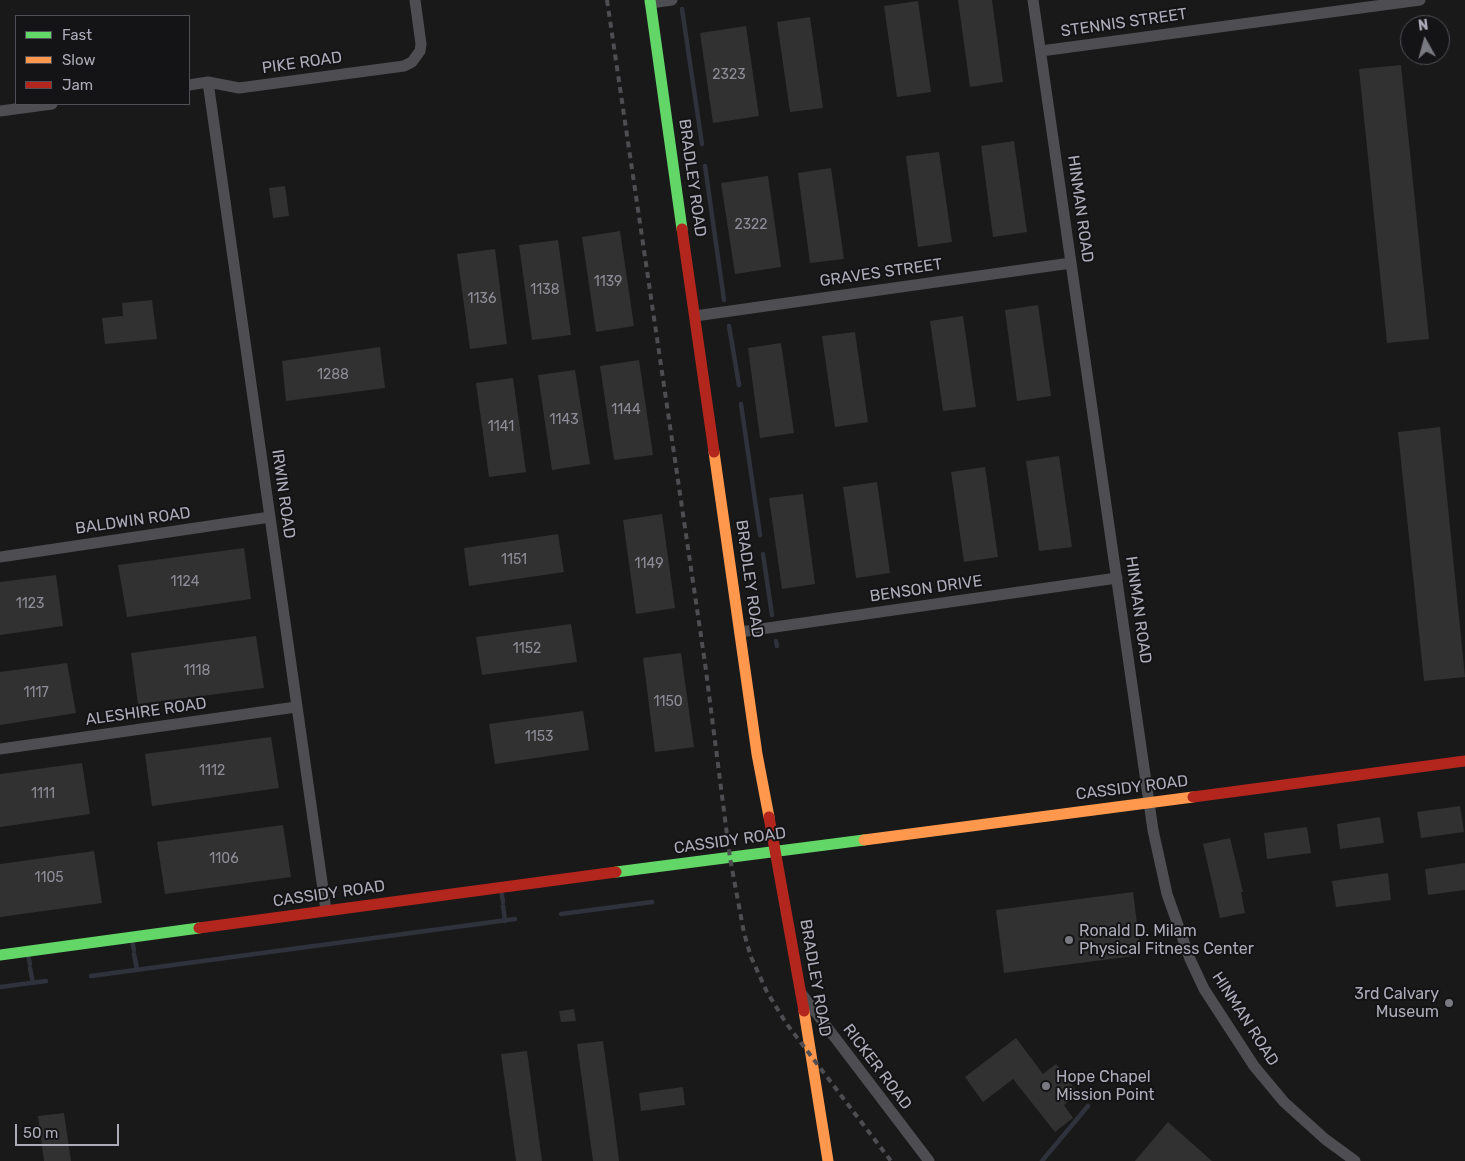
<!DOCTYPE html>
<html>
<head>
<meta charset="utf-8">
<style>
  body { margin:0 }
  #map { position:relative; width:1465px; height:1161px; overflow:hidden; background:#191919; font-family:Rubik,sans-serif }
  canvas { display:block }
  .legend { position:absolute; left:15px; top:15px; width:175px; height:90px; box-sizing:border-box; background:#141315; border:1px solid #515057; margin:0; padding:6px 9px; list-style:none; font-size:15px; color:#acacb9 }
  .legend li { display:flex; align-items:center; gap:10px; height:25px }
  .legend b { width:25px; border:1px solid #515057 }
  .north { position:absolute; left:1400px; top:15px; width:50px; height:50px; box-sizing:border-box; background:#141315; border:1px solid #515057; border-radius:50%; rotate:353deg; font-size:14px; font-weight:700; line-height:20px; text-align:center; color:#acacb9 }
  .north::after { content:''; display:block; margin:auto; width:18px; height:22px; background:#797981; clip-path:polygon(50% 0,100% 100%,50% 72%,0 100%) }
  .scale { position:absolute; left:15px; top:1124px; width:104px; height:22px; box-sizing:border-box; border:2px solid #acacb9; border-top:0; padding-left:6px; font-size:15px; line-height:18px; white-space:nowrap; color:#acacb9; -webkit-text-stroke:4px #141315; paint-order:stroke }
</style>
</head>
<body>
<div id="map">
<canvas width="1465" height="1161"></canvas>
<ul class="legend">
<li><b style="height:6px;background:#63d668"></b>Fast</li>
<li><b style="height:6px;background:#ff974d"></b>Slow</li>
<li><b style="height:6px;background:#b3261e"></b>Jam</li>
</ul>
<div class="north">N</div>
<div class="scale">50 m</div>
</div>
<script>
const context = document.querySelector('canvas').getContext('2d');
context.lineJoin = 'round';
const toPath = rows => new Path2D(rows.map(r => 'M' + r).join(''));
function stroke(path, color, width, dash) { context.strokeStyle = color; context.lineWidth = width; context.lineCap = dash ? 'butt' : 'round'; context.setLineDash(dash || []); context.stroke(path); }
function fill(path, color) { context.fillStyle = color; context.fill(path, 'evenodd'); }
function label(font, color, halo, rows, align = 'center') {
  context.font = font + ' Rubik,sans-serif'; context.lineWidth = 4; context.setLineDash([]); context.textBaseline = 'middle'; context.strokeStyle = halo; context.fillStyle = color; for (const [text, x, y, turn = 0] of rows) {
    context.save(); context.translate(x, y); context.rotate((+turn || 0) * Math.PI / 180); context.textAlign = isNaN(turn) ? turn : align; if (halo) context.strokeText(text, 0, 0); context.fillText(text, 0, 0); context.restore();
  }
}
stroke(toPath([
  [682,9,702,144],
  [705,166,724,300],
  [729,326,739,385],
  [741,404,760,535],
  [763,554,772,615],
  [776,641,777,646],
  [501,889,503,902],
  [503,906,505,921],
  [561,914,652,902],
  [132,941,134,950],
  [134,954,137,969],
  [28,955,30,964],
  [30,968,33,983],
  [91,976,515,919],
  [0,987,46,981],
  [1042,1161,1088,1106]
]), '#2f323c', 4.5);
fill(toPath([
  [958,0,992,0,1003,82,970,87],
  [918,1,931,92,897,97,884,6],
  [810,17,823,108,790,112,777,22],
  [746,26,759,116,713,123,700,33],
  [1401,65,1429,339,1387,343,1359,69],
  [1014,141,1027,232,993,237,981,146],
  [939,152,952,242,918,247,906,156],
  [831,168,844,259,810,263,798,173],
  [768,176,781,267,735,274,721,183],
  [285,186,289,216,273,218,269,188],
  [620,231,634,326,596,332,582,237],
  [558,240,571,335,532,340,519,245],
  [495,249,507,344,470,349,457,254],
  [152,300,157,339,105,344,102,318,123,316,122,303],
  [1038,305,1051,396,1017,401,1005,310],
  [963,316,976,407,943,411,930,321],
  [855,332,868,422,835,427,822,336],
  [781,343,794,433,760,438,748,348],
  [380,347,385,388,286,401,282,361],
  [639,360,653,455,614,460,600,366],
  [575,370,590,464,552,470,538,375],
  [513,378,526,472,489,477,476,383],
  [1440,427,1465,677,1424,681,1398,432],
  [1059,456,1072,547,1039,551,1026,461],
  [985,467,998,557,964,562,951,472],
  [877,482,890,573,856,578,843,487],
  [803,494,815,584,782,589,769,498],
  [662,514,675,608,636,614,623,520],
  [558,534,564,572,469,586,464,548],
  [244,548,251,599,127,617,118,565],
  [56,575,63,626,0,635,0,582],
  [571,624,577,662,482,675,476,637],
  [256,636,264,688,138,704,131,653],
  [681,653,694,747,655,752,643,658],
  [67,663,76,713,0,725,0,672],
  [583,711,589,750,495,764,489,724],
  [271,737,279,788,152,806,145,754],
  [82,763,90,814,0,827,0,774],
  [1460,806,1464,832,1421,838,1417,812],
  [1380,817,1384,843,1340,849,1337,824],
  [283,825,291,877,165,894,157,842],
  [1307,827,1311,853,1267,859,1264,833],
  [1230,838,1243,892,1241,892,1245,913,1220,918,1203,844],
  [94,851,102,903,0,917,0,864],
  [1465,863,1465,890,1428,895,1425,869],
  [1388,873,1391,900,1336,907,1332,881],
  [1133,892,1141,955,1004,973,996,910],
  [574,1009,576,1021,561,1022,559,1011],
  [1016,1038,1043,1074,1056,1064,1079,1094,1064,1105,1073,1118,1055,1132,1013,1079,983,1102,965,1077],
  [603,1041,614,1120,619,1161,593,1161,577,1044],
  [527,1051,542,1161,516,1161,501,1054],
  [683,1087,685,1105,641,1111,639,1093],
  [64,1113,71,1161,44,1161,38,1116],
  [1168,1122,1212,1161,1135,1161]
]), '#313131');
stroke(toPath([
  [1033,0,1153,830,1167,894,1190,959,1204,989,1254,1066,1284,1102,1325,1139,1355,1161],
  [650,3,672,0],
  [1041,51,1420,0],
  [208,82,326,910],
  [189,85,208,82,239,88,404,66,412,62,420,51,421,44,415,0],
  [0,111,52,104],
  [695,316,1071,263],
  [0,557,270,517],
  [740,632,1117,578],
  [0,749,296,707],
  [801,993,929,1161]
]), '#4e4e52', 11);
stroke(toPath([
  [650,0,682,229],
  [616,872,864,840],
  [0,955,199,928]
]), '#63d668', 11);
stroke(toPath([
  [714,452,757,754,769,817],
  [864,840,1193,797],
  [804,1011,828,1161]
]), '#ff974d', 11);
stroke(toPath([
  [682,229,714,452],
  [1193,797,1465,761],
  [769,817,804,1011],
  [199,928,616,872]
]), '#b3261e', 11);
stroke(toPath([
  [607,0,705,663,730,858,744,933,751,957,767,992,786,1023,891,1161]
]), '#4e4e52', 4, [6, 5]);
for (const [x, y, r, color] of [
  [1069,940,5,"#797981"],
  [1449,1003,5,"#797981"],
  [1046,1086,5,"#797981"]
]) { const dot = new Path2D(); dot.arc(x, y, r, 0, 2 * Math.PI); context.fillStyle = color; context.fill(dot); stroke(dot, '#141315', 2); }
label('14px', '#8d8d97', null, [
  ["2323",729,75],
  ["2322",751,225],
  ["1139",608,282],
  ["1138",545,290],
  ["1136",482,299],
  ["1288",333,375],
  ["1144",626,410],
  ["1143",564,420],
  ["1141",501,427],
  ["1151",514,560],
  ["1149",649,564],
  ["1124",185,582],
  ["1123",30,604],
  ["1152",527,649],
  ["1118",197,671],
  ["1117",36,693],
  ["1150",668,702],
  ["1153",539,737],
  ["1112",212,771],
  ["1111",43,794],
  ["1106",224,859],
  ["1105",49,878]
]);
label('16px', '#acacb9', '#141315', [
  ["STENNIS STREET",1124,23,-8],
  ["PIKE ROAD",302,63,-8],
  ["BRADLEY ROAD",692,178,82],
  ["HINMAN ROAD",1080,209,82],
  ["GRAVES STREET",881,273,-8],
  ["IRWIN ROAD",283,494,82],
  ["BALDWIN ROAD",133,521,-8],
  ["BRADLEY ROAD",749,579,82],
  ["BENSON DRIVE",926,589,-8],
  ["HINMAN ROAD",1138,610,82],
  ["ALESHIRE ROAD",146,712,-8],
  ["CASSIDY ROAD",1132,788,-7],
  ["CASSIDY ROAD",730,841,-8],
  ["CASSIDY ROAD",329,894,-8],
  ["BRADLEY ROAD",815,978,80],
  ["HINMAN ROAD",1245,1019,57],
  ["RICKER ROAD",877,1067,53]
]);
label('16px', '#acacb9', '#141315', [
  ["Ronald D. Milam",1079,931],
  ["Physical Fitness Center",1079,949],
  ["3rd Calvary",1439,994,"right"],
  ["Museum",1439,1012,"right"],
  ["Hope Chapel",1056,1077],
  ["Mission Point",1056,1095]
], 'left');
</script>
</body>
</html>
